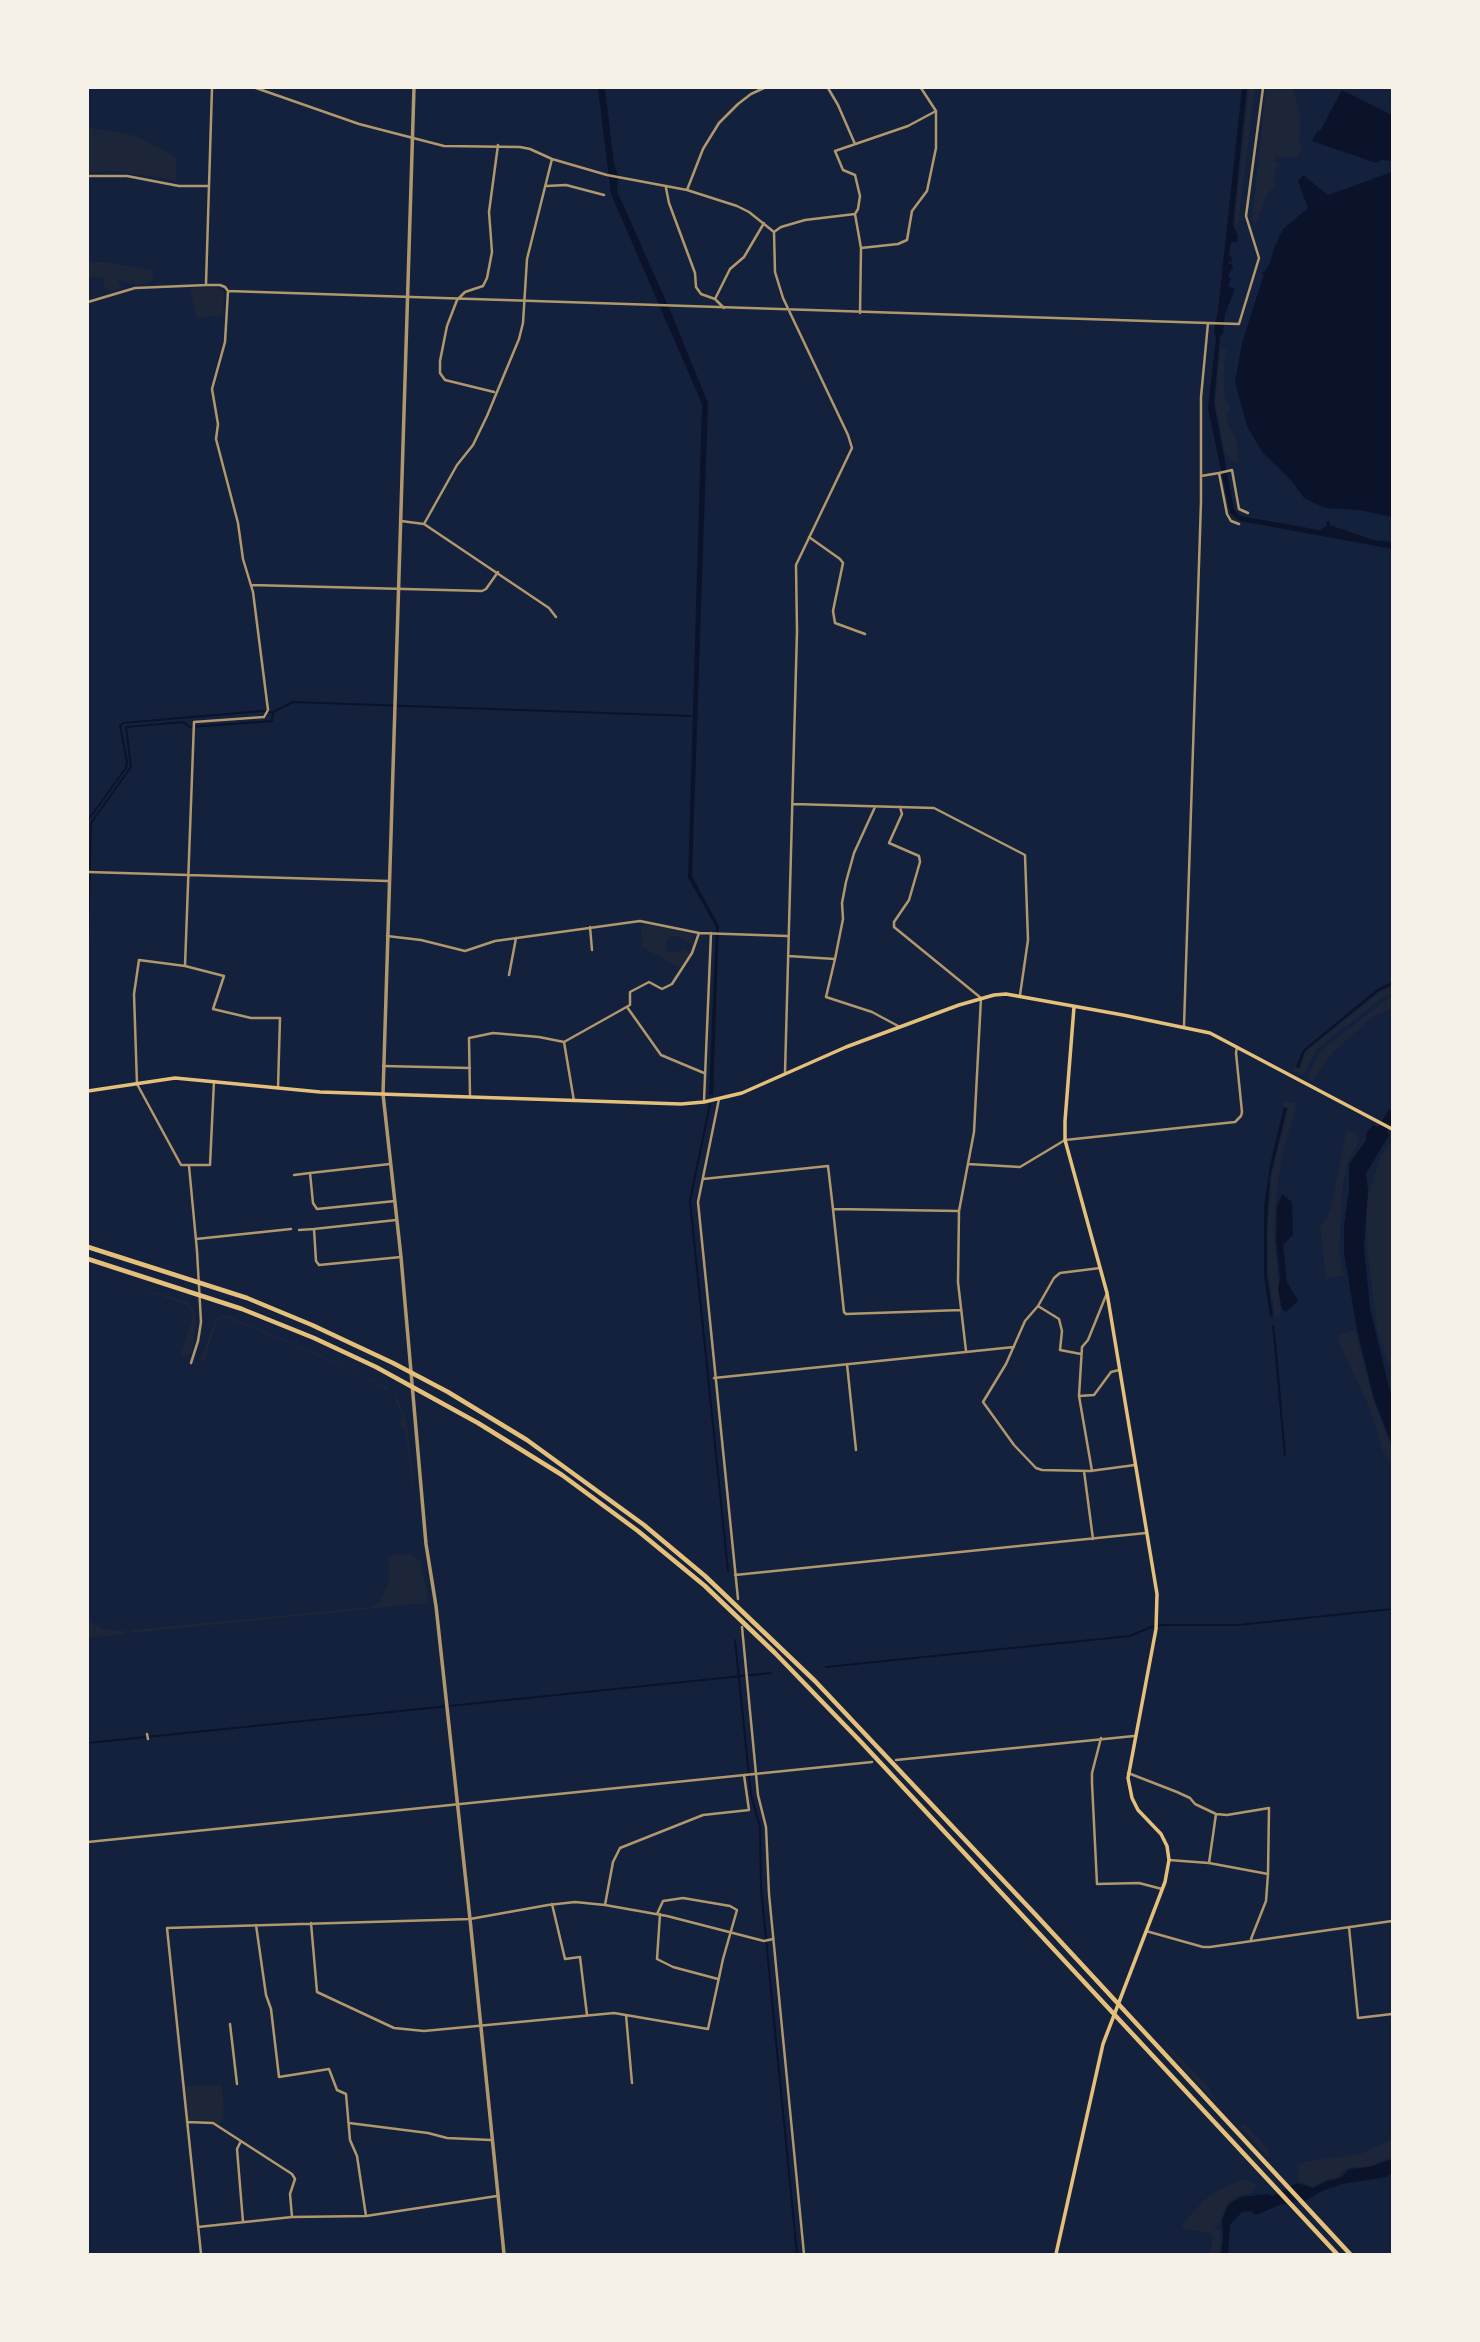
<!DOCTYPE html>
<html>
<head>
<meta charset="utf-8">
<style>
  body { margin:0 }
  #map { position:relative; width:1480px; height:2342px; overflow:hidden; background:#14213d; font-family:"Open Sans",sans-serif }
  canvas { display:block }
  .frame { position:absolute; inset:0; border:89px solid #f6f1e7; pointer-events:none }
</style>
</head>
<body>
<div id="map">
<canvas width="1480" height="2342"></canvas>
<div class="frame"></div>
</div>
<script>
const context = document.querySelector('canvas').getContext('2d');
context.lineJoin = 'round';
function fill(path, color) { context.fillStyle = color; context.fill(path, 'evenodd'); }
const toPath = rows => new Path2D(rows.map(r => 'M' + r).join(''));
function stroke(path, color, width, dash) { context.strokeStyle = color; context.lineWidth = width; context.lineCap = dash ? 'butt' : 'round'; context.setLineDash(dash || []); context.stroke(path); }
fill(toPath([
  [1249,88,1255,88,1237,233,1235,218],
  [1266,88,1293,88,1301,119,1299,139,1302,147,1298,157,1274,157,1276,162,1281,165,1276,169,1274,186,1266,197,1255,226,1252,220],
  [88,127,136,136,176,157,176,181,144,175,111,171,88,173],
  [88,262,107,262,154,271,151,282,137,285,118,280,121,288,112,292,104,286,103,278,93,277,88,279],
  [209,287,221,289,224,292,223,315,197,319,190,288],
  [1222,349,1227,350,1224,361,1224,395,1230,410,1225,413,1229,427,1236,439,1239,463,1233,461,1225,454,1215,403,1220,351],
  [646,923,695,935,691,948,689,942,678,936,669,937,666,942,667,951,671,953,684,949,690,953,680,968,642,947,641,927],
  [1392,986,1392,993,1382,998,1318,1048,1303,1075,1293,1071,1294,1067,1300,1069,1305,1052,1380,992],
  [1392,998,1392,1008,1371,1018,1331,1054,1313,1081,1307,1078,1320,1052,1383,1002],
  [1284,1101,1297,1103,1282,1155,1275,1206,1274,1234,1281,1315,1275,1317,1268,1272,1267,1228,1272,1174,1288,1108,1282,1106],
  [1346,1132,1355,1133,1360,1139,1348,1161,1343,1184,1339,1251,1344,1275,1326,1279,1320,1226,1327,1218,1332,1204],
  [1392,1140,1392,1376,1378,1333,1368,1257,1366,1203,1380,1158],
  [88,1271,189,1303,193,1308,196,1319,193,1345,190,1354,185,1356,181,1354,193,1315,188,1305],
  [222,1316,228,1316,325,1357,389,1388,387,1392,382,1386,324,1358,228,1318,223,1317,217,1321,204,1362,201,1358,216,1319],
  [1355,1330,1373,1399,1392,1449,1392,1461,1384,1455,1370,1409,1337,1338,1340,1334],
  [393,1395,399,1401,407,1423,418,1531,407,1441,405,1430,398,1424,403,1416],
  [410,1553,420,1561,428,1595,427,1603,132,1633,131,1630,371,1607,379,1602,389,1583,388,1556],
  [88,1621,104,1629,125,1631,125,1634,88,1638],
  [1164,2045,1167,2045,1206,2084,1221,2109],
  [222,2085,224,2114,222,2121,218,2124,207,2120,188,2121,184,2086],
  [1245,2124,1269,2150,1268,2157,1240,2126],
  [1392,2139,1392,2157,1369,2166,1346,2168,1337,2178,1326,2180,1313,2187,1299,2181,1297,2166,1305,2162,1363,2153],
  [1243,2179,1257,2185,1251,2193,1238,2196,1227,2204,1219,2225,1213,2226,1219,2230,1221,2240,1219,2254,1210,2254,1213,2236,1210,2233,1184,2229,1182,2225,1203,2201,1218,2190]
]), '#1d2539');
fill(toPath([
  [598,88,605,88,614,164,618,175,617,191,670,310,708,403,692,876,719,926,713,1095,709,1095,716,927,688,878,702,404,611,194],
  [1242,88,1247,88,1233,225,1238,236,1237,242,1231,242,1229,255,1231,256,1232,262,1229,261,1228,263,1232,264,1233,269,1231,269,1228,277,1231,278,1228,286,1235,289,1225,314,1223,333,1220,336,1214,403,1234,509,1240,516,1320,530,1327,525,1326,522,1329,521,1330,525,1373,540,1392,542,1392,549,1240,521,1230,513,1208,408,1216,337,1214,332,1218,310],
  [1342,90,1392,115,1392,161,1382,160,1376,163,1312,141,1317,131,1320,131],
  [1392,172,1392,517,1359,510,1325,508,1304,498,1291,480,1262,452,1247,426,1235,382,1242,343,1264,274,1261,273,1265,271,1270,263,1274,248,1283,229,1308,208,1298,181,1303,175,1328,195],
  [1392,982,1392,985,1379,991,1305,1051,1299,1068,1296,1067,1303,1050,1377,989],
  [1284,1107,1287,1108,1270,1177,1267,1227,1267,1275,1273,1316,1270,1317,1264,1275,1264,1206,1270,1165],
  [1373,1125,1390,1134,1366,1173,1368,1191,1364,1247,1370,1308,1392,1400,1392,1445,1374,1399,1357,1330,1344,1253,1344,1225,1349,1190,1349,1164,1366,1140,1366,1134],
  [1282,1194,1292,1202,1293,1235,1283,1245,1287,1282,1298,1301,1286,1312,1282,1309,1278,1289,1280,1279,1276,1241,1277,1207],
  [1272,1325,1274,1325,1277,1350,1286,1457,1284,1456],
  [1392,2159,1392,2173,1386,2177,1342,2184,1322,2191,1307,2200,1279,2205,1256,2215,1251,2211,1242,2212,1230,2225,1228,2254,1221,2254,1223,2239,1222,2220,1228,2205,1241,2197,1268,2194,1273,2196,1297,2183,1313,2188,1327,2181,1340,2178,1350,2169,1370,2167]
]), '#0b132b');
stroke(toPath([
  [88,820,126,768,127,762,120,726,123,723,262,711,272,712],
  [88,943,91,823,131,767,126,727,184,722,189,727,272,721,273,712,293,702,691,716],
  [710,1104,690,1201,728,1571],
  [735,1640,751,1795,760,1827,761,1888,797,2254],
  [826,1667,1130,1636,1151,1627,1162,1625,1238,1625,1392,1609],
  [88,1743,771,1673]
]), '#0b132b', 2);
stroke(toPath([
  [1376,1140,1392,1114]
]), '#0b132b', 10);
stroke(toPath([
  [256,88,359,124,444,146,520,147,530,149,552,159,607,175,687,190,737,206,749,212,774,232,775,272,783,298,848,435,852,448,796,565,797,631,785,1073],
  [828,88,838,105,855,144],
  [1391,88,1392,88],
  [88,176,127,176,179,186,209,186],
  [546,186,566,185,604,195],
  [666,188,669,203,695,273,696,287,701,294,715,299],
  [687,190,703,149,719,123,738,104,751,94,764,88],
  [774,232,781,227,805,220,855,214],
  [861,248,898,244,907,240,912,211,927,191,936,148,936,111,921,88],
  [206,284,212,88],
  [88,302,135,288,207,285,220,285,225,287,228,291,1239,324,1259,258,1246,216,1263,88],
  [724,308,715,299,730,269,744,257,764,223],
  [860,313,861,248,855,214,858,209,860,196,855,175,843,170,835,151,908,126,936,111],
  [494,392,445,380,440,373,440,361,447,326,457,300,465,292,483,286,487,278,492,252,489,212,498,145],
  [1219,473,1232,470,1239,509,1248,513],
  [1201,476,1219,473,1227,514,1231,521,1239,524],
  [401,521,424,524,549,608,556,617],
  [424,524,457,465,473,445,487,416,519,339,523,323,527,259,552,159],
  [809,537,840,559,843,563,833,611,835,623,865,634],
  [251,585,482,591,486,589,498,572],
  [793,804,934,808,1025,855,1028,940,1020,995],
  [900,807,902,814,889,843,919,856,920,862,909,900,894,922,894,927,981,998,974,1132,959,1211,958,1282,966,1351],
  [88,872,388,881],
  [590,927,592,950],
  [387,936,421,940,465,951,495,941,640,921,699,933,787,936],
  [788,956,835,959,843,919,842,903,846,882,854,853,875,807],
  [835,959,826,997,872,1012,900,1027],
  [185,966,194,722,264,717,268,710,253,592,243,559,238,523,216,439,218,424,212,389,225,342,228,291],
  [509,975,516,938],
  [627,1007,661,1055,704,1073],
  [1184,1026,1201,502,1201,397,1208,323],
  [564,1042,574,1101],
  [383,1066,470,1068],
  [214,1081,210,1165,181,1165,137,1084,134,994,139,960,185,966,224,976,213,1009,251,1018,280,1018,278,1088],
  [470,1096,469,1038,493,1033,539,1037,564,1042,630,1005,630,992,649,982,662,989,672,984,692,953,699,933],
  [719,1099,698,1202,738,1599],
  [704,1101,711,933],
  [390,1164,310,1173,313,1203,317,1209,395,1201],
  [968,1164,1020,1167,1065,1140,1235,1122,1241,1116,1242,1112,1236,1053,1237,1047],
  [189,1166,197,1251,201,1322,198,1341,191,1363],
  [294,1175,310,1173],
  [703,1179,828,1166,833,1209,959,1211],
  [833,1209,844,1312,846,1314,961,1310],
  [396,1220,314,1229,316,1261,319,1265,401,1257],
  [299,1230,314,1229],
  [196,1239,291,1229],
  [1100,1268,1060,1273,1054,1278,1038,1306,1025,1321,1006,1364,983,1402,1014,1445,1036,1468,1042,1470,1090,1471,1135,1465],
  [1107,1293,1088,1340,1082,1347,1079,1396,1094,1395,1111,1372,1119,1370],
  [1038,1306,1059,1319,1062,1331,1060,1350,1081,1354],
  [847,1364,856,1450],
  [714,1378,1014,1347],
  [1079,1396,1092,1471],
  [1084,1471,1093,1539],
  [735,1575,1146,1533],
  [742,1627,758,1795,766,1827,769,1894,804,2254],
  [147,1734,148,1739],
  [1101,1738,1092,1773,1092,1783,1097,1884,1139,1883,1162,1889],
  [896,1760,1134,1736],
  [1128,1773,1177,1792,1190,1798,1195,1804,1216,1814,1227,1815,1269,1808,1268,1874],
  [88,1842,872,1762],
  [1169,1860,1209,1863,1268,1874,1266,1901,1251,1939],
  [1209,1863,1216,1814],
  [552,1904,565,1959,580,1957,587,2015],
  [605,1905,613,1862,620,1848,703,1815,749,1810,744,1775],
  [660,1914,657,1959,673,1967,718,1979],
  [311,1923,317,1992,394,2028,424,2031,614,2013,708,2029,723,1959,737,1910,730,1906,683,1898,663,1901,657,1914],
  [256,1925,266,1995,271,2009,279,2077,329,2069,337,2090,346,2094,350,2140,357,2156,366,2216],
  [1349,1927,1358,2018,1392,2014],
  [1146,1931,1203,1947,1210,1947,1392,1921],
  [626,2015,632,2083],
  [230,2024,237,2084],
  [187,2122,213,2123,292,2174,295,2179,290,2194,292,2217],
  [349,2123,428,2133,447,2138,491,2140],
  [241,2141,237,2149,243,2222],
  [198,2227,292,2217,366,2216,497,2196],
  [201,2254,167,1928,470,1919,548,1905,575,1902,605,1905,667,1916,764,1941,773,1939]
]), '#b1986c', 2.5);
stroke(toPath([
  [414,88,383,1094,401,1257,426,1544,436,1606,470,1919,504,2254]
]), '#b1986c', 3.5);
stroke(toPath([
  [88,1091,175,1078,320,1092,681,1104,704,1102,742,1093,846,1047,959,1005,994,995,1006,994,1123,1015,1210,1033,1392,1129],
  [1056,2254,1103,2044,1165,1882,1169,1860,1167,1846,1161,1834,1138,1810,1132,1798,1128,1778,1156,1629,1157,1594,1107,1293,1065,1140,1065,1121,1074,1007]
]), '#e5c07b', 3.5);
stroke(toPath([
  [88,1247,247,1298,312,1325,393,1363,448,1392,527,1440,644,1525,705,1576,815,1681,1035,1914,1350,2254],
  [88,1259,242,1309,314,1338,376,1367,478,1423,562,1475,638,1531,705,1586,775,1653,862,1743,1337,2254]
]), '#e5c07b', 4.5);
</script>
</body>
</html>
